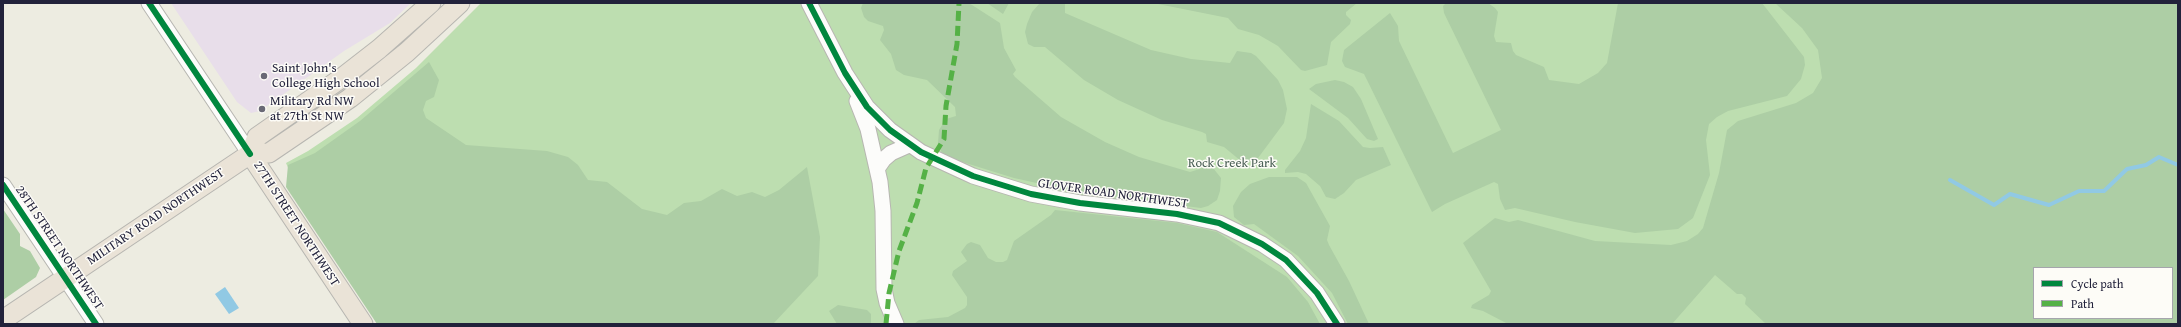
<!DOCTYPE html>
<html>
<head>
<meta charset="utf-8">
<style>
  body { margin:0 }
  #map { position:relative; width:2181px; height:327px; overflow:hidden; background:#edece1; font-family:"Gentium Book Plus",serif }
  canvas { display:block }
  .frame { position:absolute; inset:0; border:4px solid #22223b; pointer-events:none }
  .legend { position:absolute; left:2033px; top:267px; width:140px; height:52px; box-sizing:border-box; background:#fdfcf7; border:1px solid #a5a5ac; margin:0; padding:5px 7px; list-style:none; font-size:12px; color:#22223b }
  .legend li { display:flex; align-items:center; gap:8px; height:20px }
  .legend b { width:20px; border:1px solid #a5a5ac }
</style>
</head>
<body>
<div id="map">
<canvas width="2181" height="327"></canvas>
<div class="frame"></div>
<ul class="legend">
<li><b style="height:5px;background:#00873e"></b>Cycle path</li>
<li><b style="height:5px;background:#55b146"></b>Path</li>
</ul>
</div>
<script>
const context = document.querySelector('canvas').getContext('2d');
context.lineJoin = 'round';
function fill(path, color) { context.fillStyle = color; context.fill(path, 'evenodd'); }
const toPath = rows => new Path2D(rows.map(r => 'M' + r).join(''));
function stroke(path, color, width, dash) { context.strokeStyle = color; context.lineWidth = width; context.lineCap = dash ? 'butt' : 'round'; context.setLineDash(dash || []); context.stroke(path); }
function label(font, color, halo, rows, align = 'center') {
  context.font = font + ' "Gentium Book Plus",serif'; context.lineWidth = 3; context.setLineDash([]); context.textBaseline = 'middle'; context.strokeStyle = halo; context.fillStyle = color; for (const [text, x, y, turn = 0] of rows) {
    context.save(); context.translate(x, y); context.rotate((+turn || 0) * Math.PI / 180); context.textAlign = isNaN(turn) ? turn : align; if (halo) context.strokeText(text, 0, 0); context.fillText(text, 0, 0); context.restore();
  }
}
fill(toPath([
  [171,3,411,3,390,23,344,51,260,111,251,113,237,102]
]), '#e8deea');
fill(toPath([
  [481,3,2178,3,2178,324,384,324,295,184,286,163,308,151,357,118,416,68],
  [2034,268,2172,268,2172,318,2034,318]
]), '#bddeb0');
fill(toPath([
  [863,3,968,3,972,5,1000,23,1004,48,1016,70,1013,74,1015,77,1061,117,1105,142,1139,157,1190,172,1206,167,1213,168,1221,178,1220,191,1217,200,1208,206,1201,208,1082,193,1014,178,943,156,938,143,939,130,946,119,956,116,955,107,927,80,904,75,896,70,891,54,880,40,884,30,883,26,868,21,864,17,861,8],
  [987,3,1009,3,1003,14],
  [1040,3,1065,3,1065,13,1151,50,1191,59,1230,63,1237,51,1251,53,1256,56,1278,80,1283,90,1287,109,1284,123,1258,158,1251,161,1241,161,1224,147,1207,142,1206,134,1202,132,1162,120,1118,100,1084,80,1045,47,1034,47,1028,44,1025,32,1027,24,1032,12],
  [1153,3,1357,3,1346,12,1346,15,1351,20,1350,24,1331,42,1327,65,1305,71,1301,70,1278,46,1259,35,1238,29,1228,18],
  [1446,3,1488,3,1495,8,1498,12,1494,36,1496,42,1511,43,1513,51,1516,55,1544,67,1549,80,1579,84,1598,73,1607,63,1618,3,1762,3,1804,57,1805,65,1801,79,1787,96,1728,111,1717,117,1709,124,1706,140,1710,175,1693,218,1678,229,1635,233,1575,222,1515,208,1505,210,1500,199,1498,184,1494,182,1445,204,1432,212,1367,80,1364,74,1345,67,1342,61,1344,50,1390,13,1398,26,1399,41,1453,153,1501,130,1444,13,1443,6],
  [1775,3,2178,3,2178,324,1766,324,1745,304,1746,298,1742,294,1737,294,1715,275,1672,324,1508,324,1483,311,1471,308,1472,305,1489,295,1491,291,1463,243,1495,218,1509,222,1518,220,1595,241,1671,245,1687,241,1698,234,1703,228,1719,173,1727,130,1738,121,1796,103,1813,93,1822,78,1818,50,1802,28],
  [2034,268,2172,268,2172,318,2034,318],
  [429,62,439,80,434,97,426,101,423,110,426,118,466,145,547,151,568,157,578,165,588,180,607,182,642,209,667,215,684,203,701,201,722,189,737,196,752,192,765,197,779,190,807,167,820,237,818,276,773,324,377,324,286,187,288,165,315,153,360,121],
  [1335,80,1344,82,1353,87,1361,99,1378,139,1374,141,1367,139,1348,118,1309,89,1316,84],
  [1311,104,1339,121,1363,147,1370,148,1383,147,1391,165,1356,180,1344,193,1335,199,1326,197,1320,186,1306,174,1298,172,1285,173,1285,170,1300,151,1306,138],
  [1269,177,1297,177,1306,183,1330,226,1327,240,1329,245,1349,281,1369,324,1348,324,1332,293,1298,256,1254,224,1244,225,1234,217,1233,206,1241,192,1250,184],
  [3,209,20,234,20,246,30,251,40,268,36,277,3,300],
  [1055,210,1177,223,1217,232,1287,277,1308,302,1320,324,914,324,919,320,948,317,965,308,967,305,967,297,952,275,953,271,967,261,961,252,967,244,971,242,980,245,988,258,996,262,1003,262,1007,260,1014,241,1051,215],
  [838,305,867,310,871,314,871,324,837,324,829,311]
]), '#adcea5');
fill(toPath([
  [225,287,239,308,229,314,215,294]
]), '#91c9e4');
stroke(toPath([
  [1950,180,1994,205,2010,194,2049,205,2079,191,2104,191,2127,169,2146,165,2159,157,2178,165]
]), '#91c9e4', 4);
const minor = toPath([
  [149,3,250,154],
  [809,3,845,73,867,107,890,130,921,152,973,176,1031,194,1080,203,1177,214,1219,223,1262,244,1286,260,1317,293,1337,324],
  [857,101,868,129,880,182,883,211,884,289,887,303,896,324],
  [877,169,884,159,891,153,909,145],
  [3,185,96,324]
]);
const major = toPath([
  [250,154,269,153,350,98,407,52,460,3],
  [250,154,363,324],
  [3,320,250,154,257,137,343,77,379,49,431,3]
]);
stroke(minor, '#b7b6b1', 17);
stroke(major, '#b7b6b1', 21);
stroke(minor, '#fcfcfa', 15);
stroke(major, '#eae3d7', 19);
stroke(toPath([
  [886,324,889,293,899,251,917,203,926,168,944,139,946,106,957,44,959,3]
]), '#55b146', 5, [10, 5]);
stroke(toPath([
  [149,3,250,154],
  [809,3,845,73,867,107,890,130,921,152,973,176,1031,194,1080,203,1177,214,1219,223,1262,244,1286,260,1317,293,1337,324],
  [3,185,96,324]
]), '#00873e', 6);
for (const [x, y, r, color] of [
  [264,76,4,"#696975"],
  [262,109,4,"#696975"]
]) { const dot = new Path2D(); dot.arc(x, y, r, 0, 2 * Math.PI); context.fillStyle = color; context.fill(dot); stroke(dot, '#fdfcf7', 1.5); }
label('13px', '#22223b', '#fdfcf7', [
  ["Saint John's",272,69],
  ["College High School",272,84],
  ["Military Rd NW",270,102],
  ["at 27th St NW",270,117]
], 'left');
label('13px', '#4b6056', '#fdfcf7', [
  ["Rock Creek Park",1232,164]
]);
label('13px', '#22223b', '#fdfcf7', [
  ["GLOVER ROAD NORTHWEST",1113,194,8],
  ["MILITARY ROAD NORTHWEST",156,217,-34],
  ["27TH STREET NORTHWEST",296,224,57],
  ["28TH STREET NORTHWEST",59,248,56]
]);
</script>
</body>
</html>
